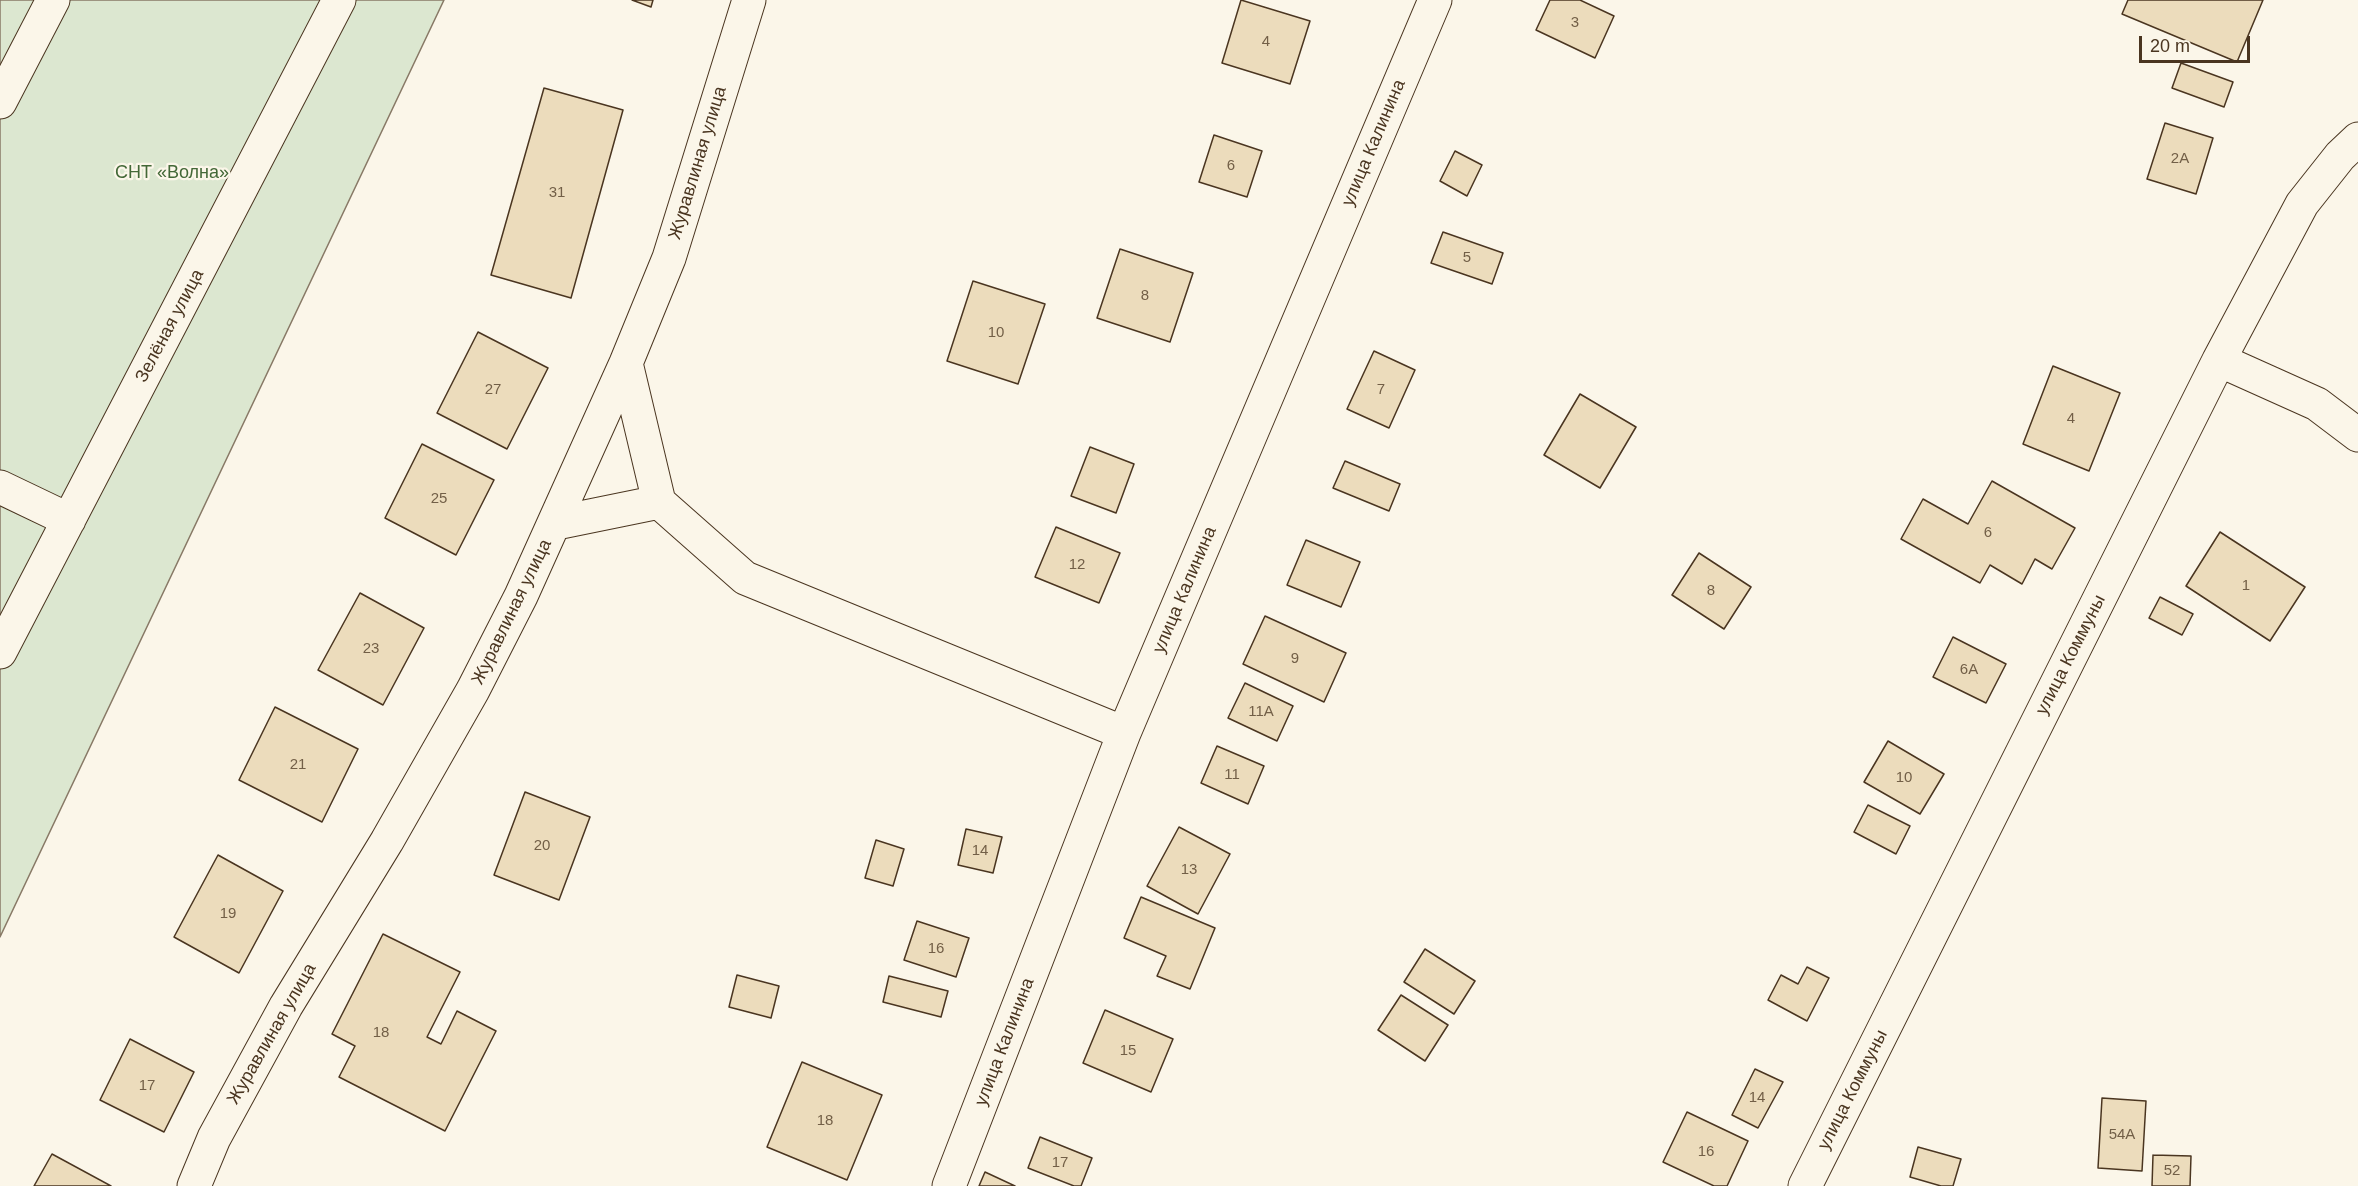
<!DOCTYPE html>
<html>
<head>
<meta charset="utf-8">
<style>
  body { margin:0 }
  #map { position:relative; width:2358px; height:1186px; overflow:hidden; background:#fbf6e9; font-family:Helvetica,sans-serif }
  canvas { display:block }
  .scale { position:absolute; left:2139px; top:36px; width:111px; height:27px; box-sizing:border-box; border:3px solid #4a3520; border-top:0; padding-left:8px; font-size:18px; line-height:21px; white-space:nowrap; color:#4a3520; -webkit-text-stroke:4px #fbf6e9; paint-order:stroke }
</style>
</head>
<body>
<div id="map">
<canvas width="2358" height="1186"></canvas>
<div class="scale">20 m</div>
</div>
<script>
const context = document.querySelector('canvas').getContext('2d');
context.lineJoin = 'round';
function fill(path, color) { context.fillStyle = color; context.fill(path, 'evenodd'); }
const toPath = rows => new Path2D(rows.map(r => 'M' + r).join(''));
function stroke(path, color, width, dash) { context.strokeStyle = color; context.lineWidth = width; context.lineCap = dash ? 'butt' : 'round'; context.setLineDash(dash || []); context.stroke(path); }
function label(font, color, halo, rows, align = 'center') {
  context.font = font + ' Helvetica,sans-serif'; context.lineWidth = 4.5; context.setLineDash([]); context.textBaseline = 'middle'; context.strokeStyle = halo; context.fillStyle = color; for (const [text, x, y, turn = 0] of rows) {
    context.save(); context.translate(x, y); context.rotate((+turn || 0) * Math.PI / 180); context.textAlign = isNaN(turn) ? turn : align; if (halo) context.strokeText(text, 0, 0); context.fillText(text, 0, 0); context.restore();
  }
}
const green = toPath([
  [0,0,444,0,0,937,0,0]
]);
fill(green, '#dce7d0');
stroke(green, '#887966', 1.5);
const building = toPath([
  [632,0,653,0,651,7,632,0],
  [1241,0,1310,21,1290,84,1222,63,1241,0],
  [1550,0,1580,0,1614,16,1595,58,1536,30,1550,0],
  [2128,0,2263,0,2237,62,2122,14,2128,0],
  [2181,63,2233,82,2224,107,2172,88,2181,63],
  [544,88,623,110,571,298,491,275,544,88],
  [2165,123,2213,138,2196,194,2147,179,2165,123],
  [1214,135,1262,151,1247,197,1199,182,1214,135],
  [1455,151,1482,165,1467,196,1440,181,1455,151],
  [1443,232,1503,253,1492,284,1431,263,1443,232],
  [1120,249,1193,273,1170,342,1097,318,1120,249],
  [973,281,1045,304,1018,384,947,361,973,281],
  [478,332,548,368,507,449,437,413,478,332],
  [1374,351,1415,370,1389,428,1347,409,1374,351],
  [2053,366,2120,393,2089,471,2023,444,2053,366],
  [1580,394,1636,427,1600,488,1544,455,1580,394],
  [422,444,494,480,456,555,385,518,422,444],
  [1090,447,1134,464,1116,513,1071,496,1090,447],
  [1345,461,1400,484,1389,511,1333,488,1345,461],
  [1992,481,2075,528,2052,569,2035,559,2022,584,1990,565,1980,583,1901,539,1923,499,1968,524,1992,481],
  [1056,527,1120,553,1099,603,1035,577,1056,527],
  [2220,532,2305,587,2270,641,2186,586,2220,532],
  [1306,540,1360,562,1341,607,1287,585,1306,540],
  [1699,553,1751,587,1724,629,1672,595,1699,553],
  [360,593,424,628,383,705,318,670,360,593],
  [2160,597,2193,614,2182,635,2149,618,2160,597],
  [1265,616,1346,653,1324,702,1243,664,1265,616],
  [1953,637,2006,664,1986,703,1933,677,1953,637],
  [1245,683,1293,706,1277,741,1228,718,1245,683],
  [275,707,358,749,322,822,239,780,275,707],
  [1888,741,1944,774,1920,814,1864,782,1888,741],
  [1217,746,1264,766,1248,804,1201,783,1217,746],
  [525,792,590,817,559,900,494,875,525,792],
  [1868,805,1910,826,1896,854,1854,832,1868,805],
  [1179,827,1230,854,1198,914,1147,886,1179,827],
  [966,829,1002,837,993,873,958,865,966,829],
  [876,840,904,849,893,886,865,878,876,840],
  [218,855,283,891,239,973,174,937,218,855],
  [1141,897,1215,928,1190,989,1157,976,1166,956,1124,938,1141,897],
  [917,921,969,938,956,977,904,960,917,921],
  [383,934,460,972,427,1037,441,1044,457,1011,496,1031,445,1131,339,1077,355,1046,332,1034,383,934],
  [1425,949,1475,981,1454,1014,1404,982,1425,949],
  [1807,967,1829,978,1807,1021,1768,1000,1781,975,1798,984,1807,967],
  [737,975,779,986,771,1018,729,1007,737,975],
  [889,976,948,991,941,1017,883,1002,889,976],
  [1401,995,1448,1025,1425,1061,1378,1030,1401,995],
  [1105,1010,1173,1039,1151,1092,1083,1063,1105,1010],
  [130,1039,194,1072,164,1132,100,1100,130,1039],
  [802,1062,882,1095,847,1180,767,1147,802,1062],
  [1755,1069,1783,1082,1758,1128,1732,1115,1755,1069],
  [2102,1098,2146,1101,2142,1171,2098,1168,2102,1098],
  [1687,1112,1748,1141,1727,1186,1714,1186,1663,1162,1687,1112],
  [1040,1137,1092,1158,1081,1186,1074,1186,1028,1168,1040,1137],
  [1918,1147,1961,1159,1953,1186,1941,1186,1910,1177,1918,1147],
  [52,1154,111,1186,34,1186,52,1154],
  [2153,1155,2191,1156,2190,1186,2152,1186,2153,1155],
  [985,1172,1015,1186,979,1186,985,1172]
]);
fill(building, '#ecdcbc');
stroke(building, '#4a3520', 1.5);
const street = toPath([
  [0,102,53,0],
  [2219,360,2317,404,2358,435],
  [0,487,69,520],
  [659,502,745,578,1124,733],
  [556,523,659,502,626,363],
  [0,652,339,0],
  [194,1186,214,1138,286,1006,387,841,473,690,521,596,626,363,669,258,749,0],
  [949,1186,1124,733,1435,0],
  [1805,1186,2219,360,2302,204,2340,156,2358,139]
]);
stroke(street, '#4a3520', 35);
stroke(street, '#fbf6e9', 33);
label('15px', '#725f47', null, [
  ["3",1575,23],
  ["4",1266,42],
  ["2А",2180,159],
  ["6",1231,166],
  ["31",557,193],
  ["5",1467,258],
  ["8",1145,296],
  ["10",996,333],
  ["27",493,390],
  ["7",1381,390],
  ["4",2071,419],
  ["25",439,499],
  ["6",1988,533],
  ["12",1077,565],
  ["1",2246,586],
  ["8",1711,591],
  ["23",371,649],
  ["9",1295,659],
  ["6А",1969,670],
  ["11А",1261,712],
  ["21",298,765],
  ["11",1232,775],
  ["10",1904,778],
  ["20",542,846],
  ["14",980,851],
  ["13",1189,870],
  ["19",228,914],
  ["16",936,949],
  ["18",381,1033],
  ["15",1128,1051],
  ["17",147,1086],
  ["14",1757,1098],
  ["18",825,1121],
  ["54А",2122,1135],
  ["16",1706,1152],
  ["17",1060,1163],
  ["52",2172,1171]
]);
label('18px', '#4a3520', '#fbf6e9', [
  ["улица Калинина",1374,143,-67],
  ["Журавлиная улица",698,163,-73],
  ["Зелёная улица",170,326,-62],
  ["улица Калинина",1185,590,-67],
  ["Журавлиная улица",512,612,-64],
  ["улица Коммуны",2071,655,-63],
  ["Журавлиная улица",272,1034,-60],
  ["улица Калинина",1005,1042,-69],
  ["улица Коммуны",1853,1090,-63]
]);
label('18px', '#436837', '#fbf6e9', [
  ["СНТ «Волна»",172,173]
]);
</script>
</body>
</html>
